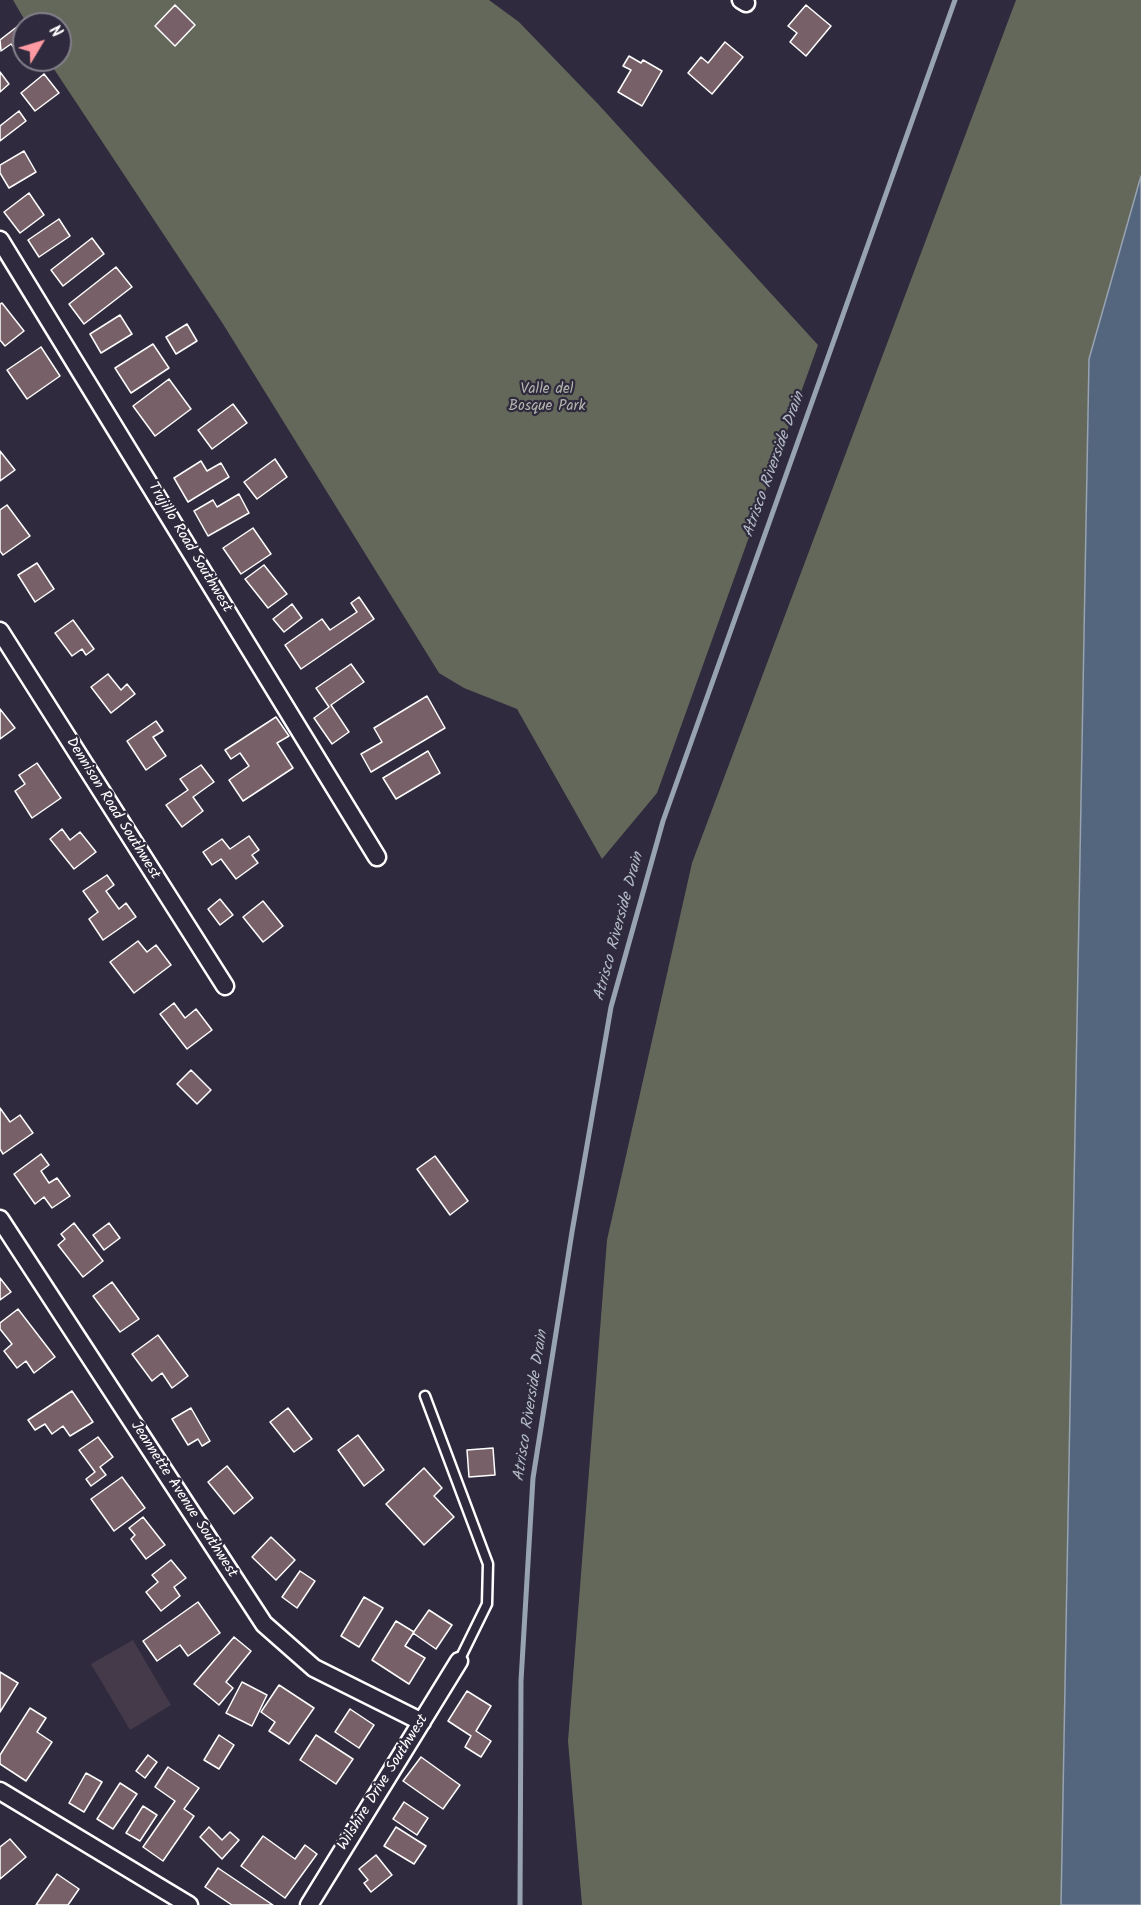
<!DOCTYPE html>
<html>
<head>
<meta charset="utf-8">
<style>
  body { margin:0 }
  #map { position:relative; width:1141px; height:1905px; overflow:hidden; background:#2f2a3d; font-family:Kalam,sans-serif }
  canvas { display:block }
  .north { position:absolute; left:12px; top:12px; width:60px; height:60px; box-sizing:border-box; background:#2f2a3d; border:2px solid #827f8b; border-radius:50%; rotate:52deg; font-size:16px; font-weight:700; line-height:24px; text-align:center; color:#fff }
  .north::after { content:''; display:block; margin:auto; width:21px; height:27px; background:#ff9aa2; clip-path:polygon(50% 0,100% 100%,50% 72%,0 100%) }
</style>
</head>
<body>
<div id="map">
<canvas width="1141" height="1905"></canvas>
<div class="north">N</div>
</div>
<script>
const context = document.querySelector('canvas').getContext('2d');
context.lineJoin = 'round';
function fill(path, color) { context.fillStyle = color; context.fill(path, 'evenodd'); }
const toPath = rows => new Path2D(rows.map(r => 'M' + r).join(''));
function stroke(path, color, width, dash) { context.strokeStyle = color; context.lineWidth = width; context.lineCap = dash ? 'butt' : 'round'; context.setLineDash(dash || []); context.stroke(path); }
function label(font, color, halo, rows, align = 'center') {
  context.font = font + ' Kalam,sans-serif'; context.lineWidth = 4.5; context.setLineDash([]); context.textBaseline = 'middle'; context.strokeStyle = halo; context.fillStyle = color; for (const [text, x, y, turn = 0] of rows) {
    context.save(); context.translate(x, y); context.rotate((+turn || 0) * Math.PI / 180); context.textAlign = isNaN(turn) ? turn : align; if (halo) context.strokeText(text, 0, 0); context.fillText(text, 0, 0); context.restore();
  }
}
fill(toPath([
  [133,1640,171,1705,130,1730,91,1664]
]), '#453a4a');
fill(toPath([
  [13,0,489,0,519,22,598,104,818,345,657,793,602,859,517,709,464,688,439,673,223,324,48,60,60,60,60,24,27,24],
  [1016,0,1141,0,1141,176,1089,359,1061,1905,582,1905,568,1741,607,1240,692,863]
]), '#64685a');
const water = toPath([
  [1141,176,1141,1905,1061,1905,1089,359,1141,176]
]);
fill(water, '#53667e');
stroke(water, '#98a3b2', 1.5);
stroke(toPath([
  [520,1905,521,1681,533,1478,572,1232,611,1007,663,821,955,0]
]), '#98a3b2', 5);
const building = toPath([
  [175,5,195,25,175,46,155,26,175,5],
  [806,5,831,26,806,56,790,42,797,33,788,26,806,5],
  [18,26,24,33,24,46,17,51,11,44,1,51,0,40,18,26],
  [725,42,743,57,712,94,688,73,701,57,708,63,725,42],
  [629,56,641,63,643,60,662,71,642,106,618,92,631,70,623,66,629,56],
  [0,72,9,84,0,92,0,72],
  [44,74,59,93,35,111,21,93,44,74],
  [19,111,26,121,0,141,0,126,19,111],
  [24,151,36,172,9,188,0,173,0,165,24,151],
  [29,193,44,215,20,233,4,212,29,193],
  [59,219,70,236,39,257,28,240,59,219],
  [92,238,104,254,63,286,51,270,92,238],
  [116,267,132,287,84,324,69,304,116,267],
  [2,303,24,331,5,346,0,340,0,304,2,303],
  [120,315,132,334,101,353,90,334,120,315],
  [187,324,197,341,176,354,166,337,187,324],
  [153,344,169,368,131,393,115,368,153,344],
  [41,347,60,376,27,399,7,370,41,347],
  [169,379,191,409,155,436,133,406,169,379],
  [233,404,247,423,212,449,198,430,233,404],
  [0,451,15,470,0,481,0,451],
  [275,459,287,477,257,499,244,482,275,459],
  [201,461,207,471,221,463,229,477,188,502,174,478,201,461],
  [239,494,249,513,208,536,194,511,213,500,217,507,239,494],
  [7,505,30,536,3,555,0,551,0,510,7,505],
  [253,528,271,554,241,574,223,548,253,528],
  [37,563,54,589,35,602,18,575,37,563],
  [264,565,287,594,268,608,245,579,264,565],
  [359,597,374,619,301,669,285,645,322,619,330,630,357,612,351,603,359,597],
  [292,604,302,618,284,632,273,619,292,604],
  [73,620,94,649,86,655,82,649,72,656,55,633,73,620],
  [351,664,364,682,331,705,349,732,332,744,314,718,329,707,316,688,351,664],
  [108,674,121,690,127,684,135,694,111,713,91,687,108,674],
  [427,696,445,728,371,772,361,754,382,742,374,728,427,696],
  [0,709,15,728,0,739,0,709],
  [276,717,289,736,277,743,293,768,243,801,229,780,249,766,240,753,231,759,225,750,276,717],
  [156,721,163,731,153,737,166,756,146,770,127,741,156,721],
  [428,751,440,773,396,799,383,778,428,751],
  [37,763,61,798,32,818,15,791,25,784,19,775,37,763],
  [201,765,214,782,193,797,203,811,182,827,166,805,188,790,180,779,201,765],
  [62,829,70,840,80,832,96,852,74,869,50,839,62,829],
  [249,836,259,850,252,855,258,863,236,879,221,859,212,865,203,852,222,839,230,849,249,836],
  [107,875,114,885,106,891,119,909,126,903,136,917,103,940,89,919,98,912,83,891,107,875],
  [220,899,233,915,220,925,208,909,220,899],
  [263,901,283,926,263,942,243,917,263,901],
  [138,941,147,952,156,945,171,965,134,993,110,962,138,941],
  [174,1003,185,1018,196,1009,212,1030,187,1049,160,1014,174,1003],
  [191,1070,211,1090,197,1104,177,1084,191,1070],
  [0,1108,10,1122,20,1115,33,1133,3,1154,0,1149,0,1108],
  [41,1154,49,1165,41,1171,49,1183,57,1178,70,1196,52,1208,44,1197,35,1204,14,1174,41,1154],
  [435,1156,468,1201,450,1215,417,1169,435,1156],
  [74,1223,103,1261,83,1277,58,1245,65,1239,61,1234,74,1223],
  [109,1223,120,1238,104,1250,93,1235,109,1223],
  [0,1278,11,1292,0,1300,0,1278],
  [112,1282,139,1319,120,1332,93,1296,112,1282],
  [18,1309,55,1357,34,1373,26,1361,17,1368,4,1351,12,1344,0,1329,0,1323,18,1309],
  [158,1335,188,1376,172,1388,162,1373,152,1381,132,1354,158,1335],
  [72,1391,93,1422,70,1436,63,1426,52,1434,45,1424,35,1430,28,1420,72,1391],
  [191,1408,210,1441,202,1446,198,1439,188,1445,172,1419,191,1408],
  [288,1408,312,1439,294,1452,270,1422,288,1408],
  [358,1435,384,1470,364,1486,338,1450,358,1435],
  [98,1437,113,1457,100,1467,106,1475,91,1486,86,1479,95,1472,79,1450,98,1437],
  [493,1448,495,1475,469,1477,467,1450,493,1448],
  [227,1466,253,1498,234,1514,208,1482,227,1466],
  [424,1468,442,1488,434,1496,454,1517,424,1545,386,1504,424,1468],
  [122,1477,145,1508,114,1531,91,1499,122,1477],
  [143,1517,165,1545,146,1559,131,1539,135,1535,129,1528,143,1517],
  [271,1537,295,1560,276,1580,252,1557,271,1537],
  [171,1560,186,1578,174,1587,180,1596,161,1611,146,1592,158,1582,152,1575,171,1560],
  [300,1571,315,1581,297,1608,282,1597,300,1571],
  [364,1597,383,1608,359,1647,341,1636,364,1597],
  [198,1602,220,1633,188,1656,180,1645,157,1661,143,1641,198,1602],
  [429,1610,452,1625,436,1649,413,1633,429,1610],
  [396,1621,414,1632,405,1646,425,1658,409,1684,372,1660,396,1621],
  [234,1637,251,1651,226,1682,233,1688,219,1705,194,1684,234,1637],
  [0,1672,18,1683,0,1712,0,1672],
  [242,1682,267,1695,252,1726,226,1713,242,1682],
  [279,1685,314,1708,289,1744,269,1731,275,1722,261,1712,279,1685],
  [467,1691,491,1706,476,1731,491,1741,481,1757,465,1747,471,1736,448,1721,467,1691],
  [30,1708,46,1718,37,1732,52,1742,26,1781,0,1764,0,1755,30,1708],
  [350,1709,374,1725,359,1748,335,1732,350,1709],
  [219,1735,234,1745,219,1769,204,1760,219,1735],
  [316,1735,353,1759,336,1784,300,1760,316,1735],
  [148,1755,157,1762,145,1778,136,1771,148,1755],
  [421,1757,460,1785,443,1809,403,1781,421,1757],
  [168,1767,199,1788,184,1809,194,1816,163,1861,143,1847,175,1801,155,1787,168,1767],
  [86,1773,102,1782,84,1812,69,1803,86,1773],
  [120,1783,137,1794,113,1829,97,1819,120,1783],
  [404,1802,428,1818,417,1835,393,1819,404,1802],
  [143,1806,157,1815,140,1841,126,1833,143,1806],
  [209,1827,222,1840,230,1832,239,1840,222,1859,200,1837,209,1827],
  [396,1827,426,1846,414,1864,384,1846,396,1827],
  [263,1836,295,1859,305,1845,317,1854,285,1898,241,1866,263,1836],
  [10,1839,26,1857,0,1879,0,1847,10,1839],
  [376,1855,392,1875,371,1892,364,1883,368,1880,359,1869,376,1855],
  [218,1868,273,1905,232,1905,205,1887,218,1868],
  [57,1874,79,1889,68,1905,36,1905,57,1874]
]);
fill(building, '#776067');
stroke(building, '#fff', 1.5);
const lane = toPath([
  [425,1396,488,1564,487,1604,459,1661]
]);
const street = toPath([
  [741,0,746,3],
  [0,240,377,857],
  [0,631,225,986],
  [0,1219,264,1624,314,1668,422,1722],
  [0,1791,189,1905],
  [309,1905,459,1661]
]);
stroke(lane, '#fff', 13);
stroke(street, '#fff', 21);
stroke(lane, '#2f2a3d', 8);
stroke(street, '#2f2a3d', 16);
label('15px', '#b2b4ac', '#2f2a3d', [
  ["Valle del",547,390],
  ["Bosque Park",547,407]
]);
label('15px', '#fff', '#2f2a3d', [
  ["Trujillo Road Southwest",189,548,59],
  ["Dennison Road Southwest",112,809,58],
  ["Jeannette Avenue Southwest",183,1500,57],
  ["Wilshire Drive Southwest",384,1783,-58]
]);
label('italic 16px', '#b2bac5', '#2f2a3d', [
  ["Atrisco Riverside Drain",775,465,-70],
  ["Atrisco Riverside Drain",620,927,-75],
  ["Atrisco Riverside Drain",532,1406,-81]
]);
</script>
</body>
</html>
